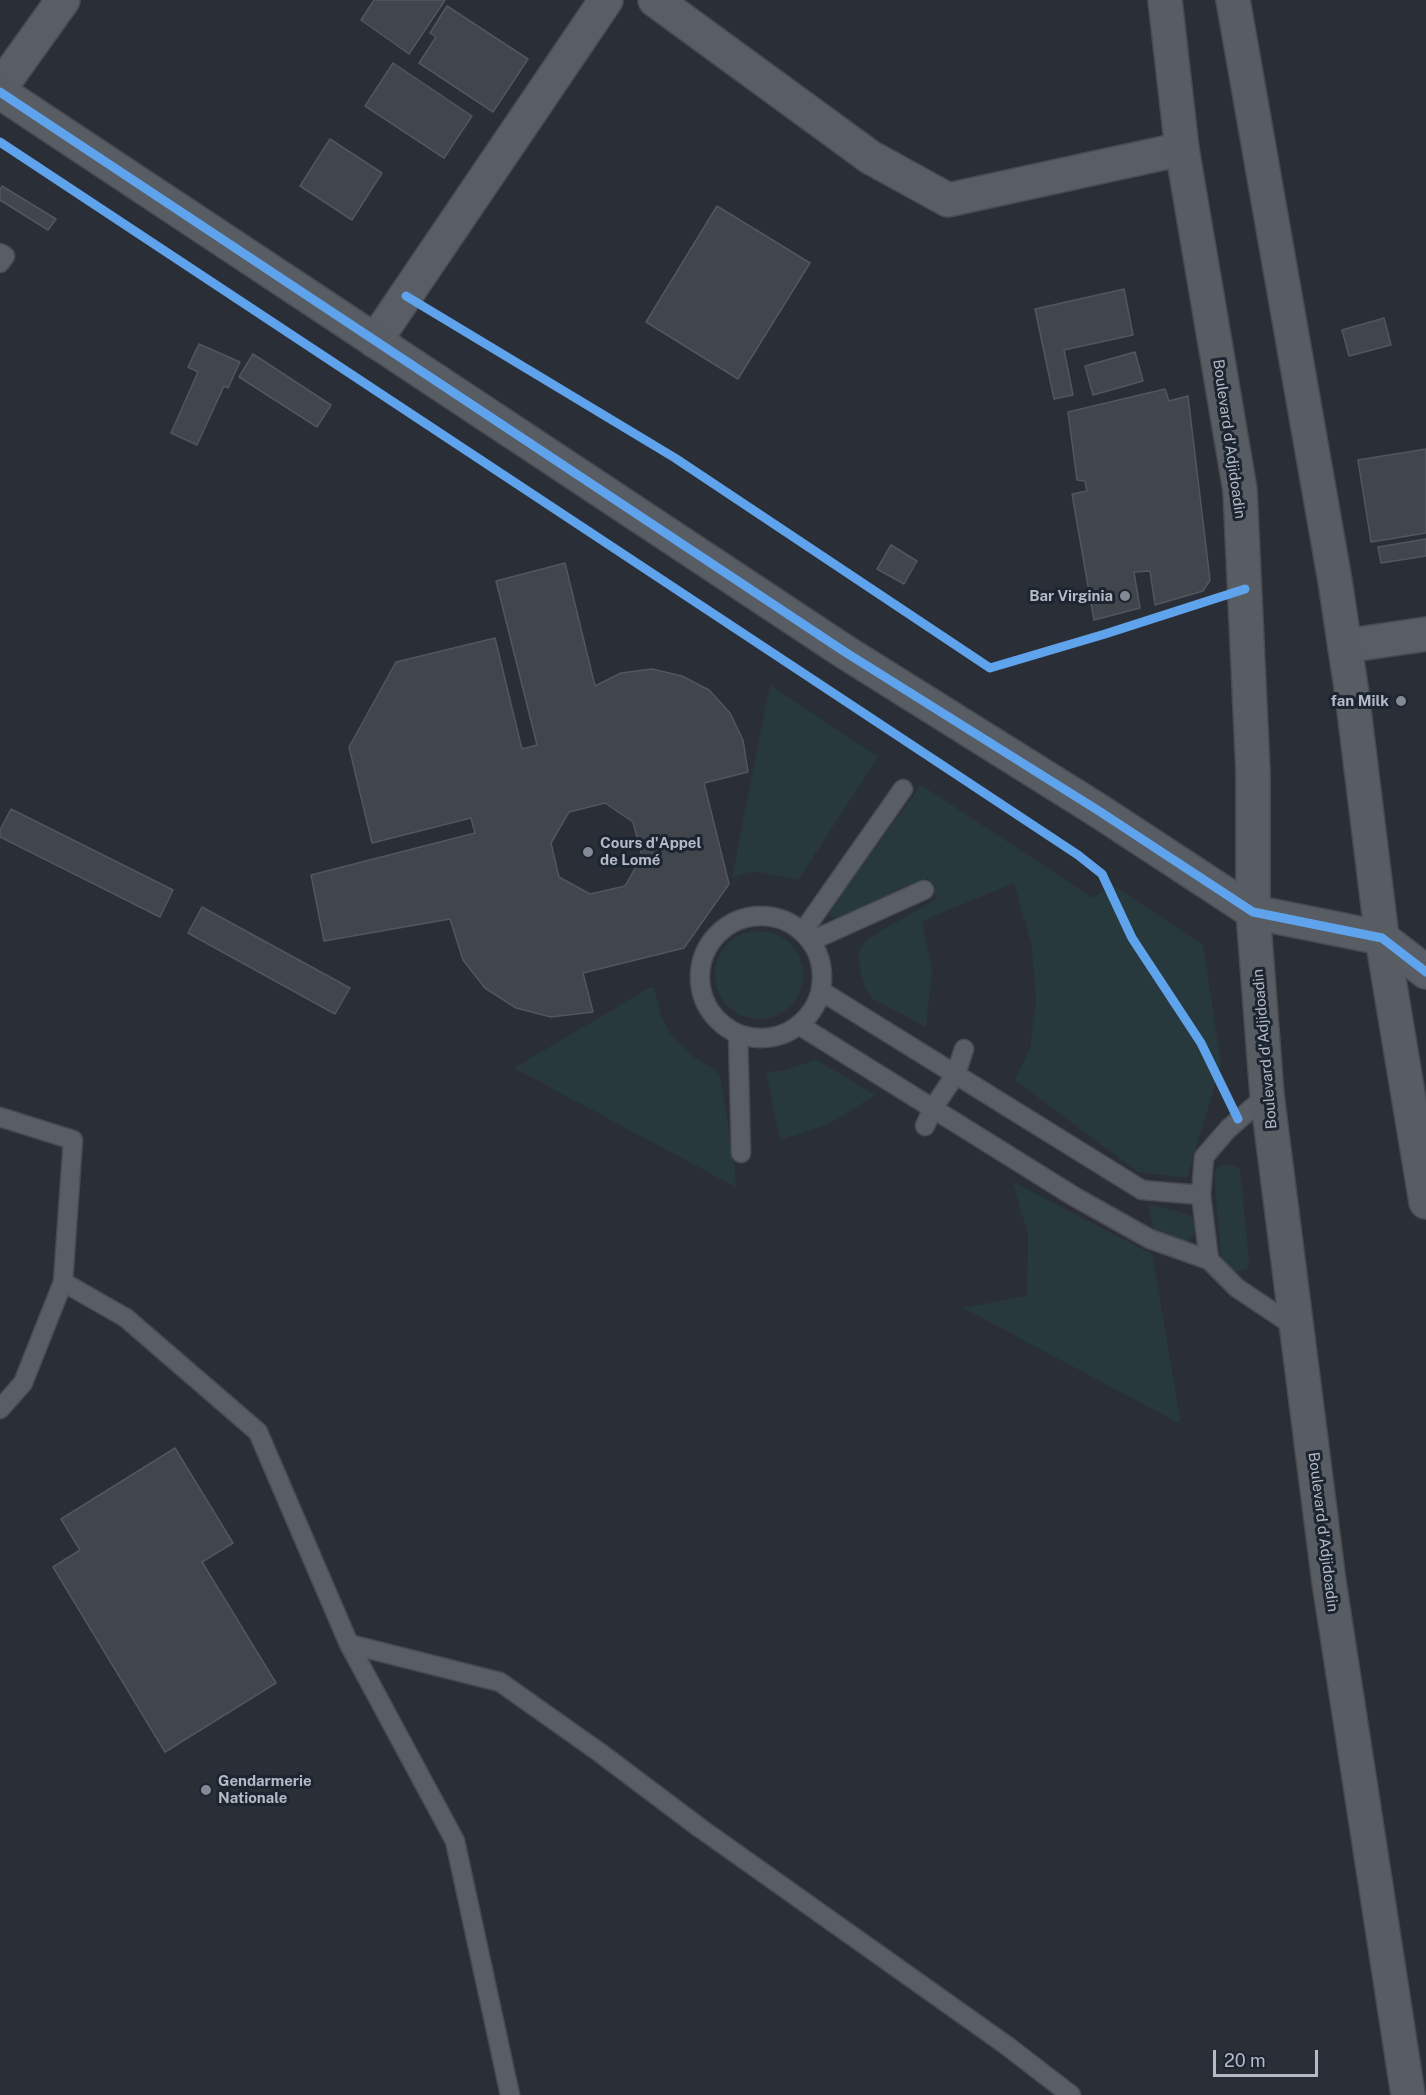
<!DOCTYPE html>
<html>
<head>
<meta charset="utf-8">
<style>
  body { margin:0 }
  #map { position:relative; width:1426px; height:2095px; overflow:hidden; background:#2a2f37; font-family:"Public Sans",sans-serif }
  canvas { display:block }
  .scale { position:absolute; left:1213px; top:2050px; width:105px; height:27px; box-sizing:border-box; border:3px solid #b4bbc7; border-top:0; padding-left:8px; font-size:18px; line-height:21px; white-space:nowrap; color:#b4bbc7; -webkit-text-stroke:4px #1d2531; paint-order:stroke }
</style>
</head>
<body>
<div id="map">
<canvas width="1426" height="2095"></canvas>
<div class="scale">20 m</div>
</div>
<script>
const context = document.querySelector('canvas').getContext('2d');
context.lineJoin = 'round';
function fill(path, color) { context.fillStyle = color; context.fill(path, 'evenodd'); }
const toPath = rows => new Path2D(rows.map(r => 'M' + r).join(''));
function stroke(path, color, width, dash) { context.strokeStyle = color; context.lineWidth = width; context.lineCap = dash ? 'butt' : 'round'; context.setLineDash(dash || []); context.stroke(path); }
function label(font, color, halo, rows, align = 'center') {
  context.font = font + ' "Public Sans",sans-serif'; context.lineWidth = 6; context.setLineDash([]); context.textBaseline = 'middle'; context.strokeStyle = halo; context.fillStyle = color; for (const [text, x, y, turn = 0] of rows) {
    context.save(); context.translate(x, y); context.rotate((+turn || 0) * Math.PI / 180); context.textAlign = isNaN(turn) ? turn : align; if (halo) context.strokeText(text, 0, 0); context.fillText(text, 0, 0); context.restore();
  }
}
fill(toPath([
  [770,685,878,757,798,880,760,872,744,873,732,878],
  [921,785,1093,898,1113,885,1203,945,1221,1064,1187,1178,1138,1172,1015,1080,1030,1048,1036,1001,1032,946,1014,883,922,921,932,970,926,1027,873,999,866,990,861,974,858,953,867,939,937,899,927,878,839,922,827,914],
  '715 975a44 44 0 1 1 88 0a44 44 0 1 1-88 0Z',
  [649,988,654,988,662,1019,670,1033,695,1058,710,1067,720,1076,734,1163,736,1187,514,1068],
  [817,1060,875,1095,829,1124,780,1140,766,1072,782,1071],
  [1224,1165,1237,1166,1240,1170,1249,1262,1247,1269,1236,1272,1222,1265,1214,1173,1218,1168],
  [1013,1182,1152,1254,1181,1424,963,1308,1027,1296,1028,1235],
  [1148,1204,1190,1215,1196,1226,1193,1236,1183,1245,1154,1232]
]), '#27393c');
const building = toPath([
  [374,0,445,0,409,54,361,20,374,0],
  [447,6,528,59,493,112,419,63,436,37,430,33,447,6],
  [393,63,472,116,444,158,365,106,393,63],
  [330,139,382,173,352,220,300,186,330,139],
  [2,186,56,219,48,230,0,200,0,190,2,186],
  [717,206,810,263,738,379,646,322,717,206],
  [1124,289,1133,335,1064,350,1073,395,1054,399,1035,309,1124,289],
  [1384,318,1391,345,1349,356,1342,330,1384,318],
  [199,344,240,362,228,388,224,386,197,445,171,433,198,372,188,367,199,344],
  [1135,352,1143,381,1093,395,1085,366,1135,352],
  [253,354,331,405,317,427,239,377,253,354],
  [1165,389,1169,401,1188,396,1210,580,1203,591,1155,605,1150,571,1134,572,1140,608,1094,620,1072,494,1087,491,1085,481,1077,480,1068,412,1165,389],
  [1426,449,1426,533,1371,542,1358,460,1426,449],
  [1426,539,1426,556,1381,563,1378,547,1426,539],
  [891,545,917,561,904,584,877,569,891,545],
  [565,563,595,686,621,673,652,669,682,676,709,690,730,713,743,740,748,772,704,783,729,884,684,948,583,973,593,1012,551,1017,516,1008,485,988,463,960,450,919,324,941,311,875,475,833,471,818,372,843,349,747,396,662,495,638,522,749,537,745,496,581,565,563],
  [605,803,633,822,642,856,625,886,590,894,559,877,551,843,569,812,605,803],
  [11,809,173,890,160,917,0,837,0,830,11,809],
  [202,907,350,988,335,1014,188,933,202,907],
  [175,1448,233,1543,202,1562,276,1683,165,1752,53,1567,80,1550,61,1519,175,1448]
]);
fill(building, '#41454c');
stroke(building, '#52565f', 1.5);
const lane = toPath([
  [0,253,5,256,0,263],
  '700 977a61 61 0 1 1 122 0a61 61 0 1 1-122 0Z',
  [804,930,903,789],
  [811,941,924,890],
  [821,991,1142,1190,1201,1195],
  [799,1025,1075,1197,1150,1239,1209,1260],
  [738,1034,741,1153],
  [1267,1095,1228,1129,1204,1157,1201,1195,1209,1260,1237,1288,1297,1328],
  [0,1117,73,1140,63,1282,23,1383,0,1409],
  [925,1126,933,1108,956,1074,964,1049],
  [63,1282,126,1318,258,1432,349,1644,455,1841,510,2095],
  [349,1644,500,1682,599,1752,700,1828,1006,2045,1071,2095]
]);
const street = toPath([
  [655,0,870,157,948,200,1182,149],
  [0,88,63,0],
  [375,341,606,0],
  [1345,646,1426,634],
  [1382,938,1426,972]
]);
const secondary = toPath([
  [1165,0,1182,149,1240,490,1253,772,1253,912,1267,1095,1329,1582,1408,2095],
  [1233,0,1335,581,1352,694,1382,938,1426,1202],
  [0,92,845,652,1099,811,1253,912,1382,938]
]);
stroke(lane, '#484b51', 21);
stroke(street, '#484b51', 36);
stroke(secondary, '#484b51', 36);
stroke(lane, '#595d65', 18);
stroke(street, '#595d65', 33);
stroke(secondary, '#585c63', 33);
stroke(toPath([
  [0,92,845,652,1099,811,1253,912,1382,938,1426,972],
  [0,142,1078,855,1102,874,1132,938,1201,1043,1238,1119],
  [406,296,675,458,990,668,1105,634,1245,589]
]), '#60a3ed', 9);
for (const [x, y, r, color] of [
  [1125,596,6,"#848a95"],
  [1401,701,6,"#848a95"],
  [588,852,6,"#848a95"],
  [206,1790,6,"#848a95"]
]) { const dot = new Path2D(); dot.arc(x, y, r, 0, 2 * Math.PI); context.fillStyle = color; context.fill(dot); stroke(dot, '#1d2531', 2); }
label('15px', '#b4bbc7', '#1d2531', [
  ["Boulevard d'Adjidoadin",1229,439,82],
  ["Boulevard d'Adjidoadin",1265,1049,-95],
  ["Boulevard d'Adjidoadin",1323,1532,83]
]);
label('bold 15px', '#b4bbc7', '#1d2531', [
  ["Bar Virginia",1113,596],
  ["fan Milk",1389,701],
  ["Cours d'Appel",600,843,"left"],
  ["de Lomé",600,860,"left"],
  ["Gendarmerie",218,1781,"left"],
  ["Nationale",218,1798,"left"]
], 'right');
</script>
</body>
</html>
